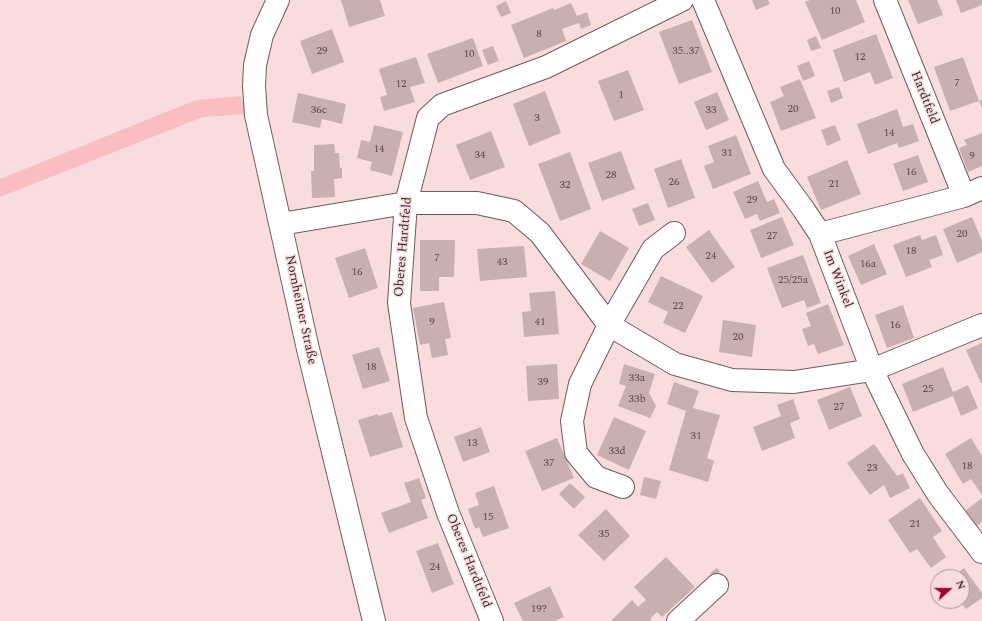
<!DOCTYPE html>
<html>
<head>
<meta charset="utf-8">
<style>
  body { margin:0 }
  #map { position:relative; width:982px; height:621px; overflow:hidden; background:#f9ddde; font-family:Spectral,serif }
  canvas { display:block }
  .north { position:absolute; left:930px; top:569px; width:40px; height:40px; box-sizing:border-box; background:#f9ddde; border:1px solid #ab9596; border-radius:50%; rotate:69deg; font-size:11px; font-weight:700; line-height:16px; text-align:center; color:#352a2b }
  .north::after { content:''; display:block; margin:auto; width:14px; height:18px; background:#a10034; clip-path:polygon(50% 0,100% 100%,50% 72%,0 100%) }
</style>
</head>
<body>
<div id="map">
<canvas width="982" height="621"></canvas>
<div class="north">N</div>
</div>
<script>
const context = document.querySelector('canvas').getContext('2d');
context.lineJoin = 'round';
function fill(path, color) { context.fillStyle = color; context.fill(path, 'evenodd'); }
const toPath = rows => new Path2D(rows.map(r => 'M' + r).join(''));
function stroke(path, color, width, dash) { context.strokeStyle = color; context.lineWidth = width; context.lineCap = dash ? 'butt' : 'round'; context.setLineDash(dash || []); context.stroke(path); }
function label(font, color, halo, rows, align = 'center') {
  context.font = font + ' Spectral,serif'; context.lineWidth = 3; context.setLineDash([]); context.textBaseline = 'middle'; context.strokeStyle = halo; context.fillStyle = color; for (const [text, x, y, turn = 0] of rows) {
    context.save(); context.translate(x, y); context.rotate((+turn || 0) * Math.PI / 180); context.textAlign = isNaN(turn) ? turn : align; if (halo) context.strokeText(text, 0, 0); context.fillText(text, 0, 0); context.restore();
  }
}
fill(toPath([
  [241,96,246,114,203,117,0,197,0,179,196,100]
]), '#f8bec1');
fill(toPath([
  [341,0,380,0,385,16,349,27],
  [752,0,768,0,770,4,756,10],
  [810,0,856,0,865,22,822,40,805,2],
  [908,0,937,0,943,15,918,24],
  [956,0,982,0,982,5,961,13],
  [506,1,511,13,501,17,496,6],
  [571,3,577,16,587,12,591,25,581,29,579,23,562,29,566,41,524,58,511,25,553,8,554,10],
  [692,20,712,72,679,84,659,32],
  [332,29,344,62,312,74,300,41],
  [876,34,893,78,875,85,870,72,844,82,833,50],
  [816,36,821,48,811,51,807,40],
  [473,38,483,66,438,83,427,54],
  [493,46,499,61,488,65,482,50],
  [416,57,425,83,410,87,415,102,384,111,380,97,387,95,379,69],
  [963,57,979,101,982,100,982,108,979,101,950,111,934,67],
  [809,61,815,76,803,81,797,66],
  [628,70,644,110,614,121,598,81],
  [800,79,816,118,781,131,770,102,784,96,780,87],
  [839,87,843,98,831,103,827,91],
  [545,91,561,133,529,146,513,104],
  [717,92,729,120,706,130,694,102],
  [298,93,346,104,342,124,322,119,320,128,292,122],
  [897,109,903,127,913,124,919,141,899,148,897,143,868,154,857,124],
  [374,125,403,132,392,176,370,170,372,162,357,158,361,140,370,142],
  [835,125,841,140,827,146,821,130],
  [491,131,505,167,470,180,456,145],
  [982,133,982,166,968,172,959,148,967,145,964,140],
  [736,135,751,174,713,189,704,166,714,162,708,146],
  [334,144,335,153,339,153,340,168,342,168,342,178,334,179,335,197,312,198,311,171,314,171,314,145],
  [621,151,635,189,602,201,588,163],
  [570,152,591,209,560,221,538,164],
  [918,155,928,182,903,191,893,164],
  [681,159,695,198,668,208,654,169],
  [847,160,861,194,821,210,807,177],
  [758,181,767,202,774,199,780,213,760,221,757,214,745,219,733,192],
  [648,203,655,220,639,226,632,209],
  [782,217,794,245,761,258,750,230],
  [972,217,982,241,982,252,957,263,943,229],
  [709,230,735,267,712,283,686,247],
  [600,231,629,248,610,281,581,264],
  [920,235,922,240,936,235,943,255,929,260,932,267,906,277,893,245],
  [420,240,455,240,454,277,439,277,439,291,420,291],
  [874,244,887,274,861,285,848,256],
  [524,246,527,277,480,281,477,249],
  [365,248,378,288,349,298,335,258],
  [803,255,821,303,807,308,804,300,782,308,767,268],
  [661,276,703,296,685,333,663,323,668,312,648,302],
  [555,291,559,334,524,337,522,312,531,311,529,293],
  [444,302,451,338,445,339,448,355,432,358,429,343,420,345,413,308],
  [828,304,844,345,818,354,814,344,808,346,802,329,811,326,806,313],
  [903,305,914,338,887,348,875,315],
  [723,320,756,325,752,357,719,352],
  [982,343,982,383,981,383,966,350],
  [379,347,390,381,363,389,352,355],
  [557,364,559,399,528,401,526,366],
  [624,364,655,374,649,393,656,406,650,418,618,406,626,386,619,384],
  [943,367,953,392,968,385,978,408,961,416,953,396,913,412,902,384],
  [674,382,699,391,693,408,720,415,707,458,714,461,708,482,669,470,686,411,667,404],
  [850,387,862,416,829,430,817,400],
  [793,399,800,419,790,423,795,438,762,451,753,427,781,416,777,405],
  [392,412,403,447,370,457,358,420,378,414,378,416],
  [614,417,646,431,629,470,597,455],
  [481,427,490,452,463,462,454,437],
  [557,438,574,478,542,491,525,451],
  [971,438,982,456,982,495,971,479,963,484,945,454],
  [874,444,897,476,903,473,910,488,890,498,884,485,870,495,847,463],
  [644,477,661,481,656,499,640,495],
  [419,478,426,498,421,500,428,518,389,533,381,513,411,502,404,483],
  [570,483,585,497,574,509,559,494],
  [494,486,509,528,483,537,479,527,475,529,468,509,479,505,475,493],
  [920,498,942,531,933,537,946,557,931,568,917,549,910,553,888,520],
  [982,498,982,522,977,526,965,511],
  [606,509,630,536,604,561,578,535],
  [438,543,454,584,432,593,416,551],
  [666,557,695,587,662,617,657,612,650,619,652,621,611,621,632,600,638,607,646,600,634,587],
  [717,568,720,571,714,577,710,573],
  [964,568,982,593,982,598,966,609,960,601,962,601,962,577,952,577],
  [550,586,564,617,555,621,523,621,514,603]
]), '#caafb0');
const minor = toPath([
  [278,0,262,35,255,65,254,86,256,115,308,349,374,621],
  [703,0,774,169,804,210,820,234,872,370,913,454,938,494,982,552],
  [885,0,964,196],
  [281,224,406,203,477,203,514,211,540,233,609,325,675,364,732,380,794,382,872,370,982,325],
  [820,234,964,196,982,188],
  [623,487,596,477,576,453,572,421,580,384,609,325,653,249,674,233],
  [492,621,448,513,416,418,399,303,406,203,428,118,442,105,546,67,682,0],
  [678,621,717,585]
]);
stroke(minor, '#71595b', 24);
stroke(minor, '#fff', 22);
label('11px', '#5a4b4c', null, [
  ["10",835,12],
  ["8",539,35],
  ["29",322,52],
  ["35..37",686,52],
  ["10",469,55],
  ["12",860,58],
  ["7",957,84],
  ["12",401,85],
  ["1",621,96],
  ["20",793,110],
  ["36c",319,111],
  ["33",711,111],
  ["3",537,119],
  ["14",889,134],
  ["14",379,150],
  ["31",727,154],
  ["34",480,156],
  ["9",972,157],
  ["16",911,173],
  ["28",611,176],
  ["26",674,183],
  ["21",834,185],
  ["32",565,186],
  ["29",752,201],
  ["20",962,235],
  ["27",772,237],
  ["18",911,252],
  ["24",711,257],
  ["7",437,259],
  ["43",502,263],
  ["16a",868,265],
  ["16",357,273],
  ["25/25a",793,281],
  ["22",678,307],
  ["9",432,323],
  ["41",540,323],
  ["16",895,326],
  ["20",738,338],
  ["18",371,368],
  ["33a",637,379],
  ["39",543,383],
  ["25",928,390],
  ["33b",637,400],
  ["27",839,408],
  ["31",696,437],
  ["13",472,444],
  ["33d",617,452],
  ["37",549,464],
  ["18",967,467],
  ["23",872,469],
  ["15",488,518],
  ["21",915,525],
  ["35",604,535],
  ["24",435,568],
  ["19?",539,610]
]);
label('13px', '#352a2b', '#f9ddde', [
  ["Hardtfeld",924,98,68],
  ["Oberes Hardtfeld",404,247,-85],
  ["Im Winkel",837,279,69],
  ["Nornheimer Straße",300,310,78],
  ["Oberes Hardtfeld",468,561,68]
]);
</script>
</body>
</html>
